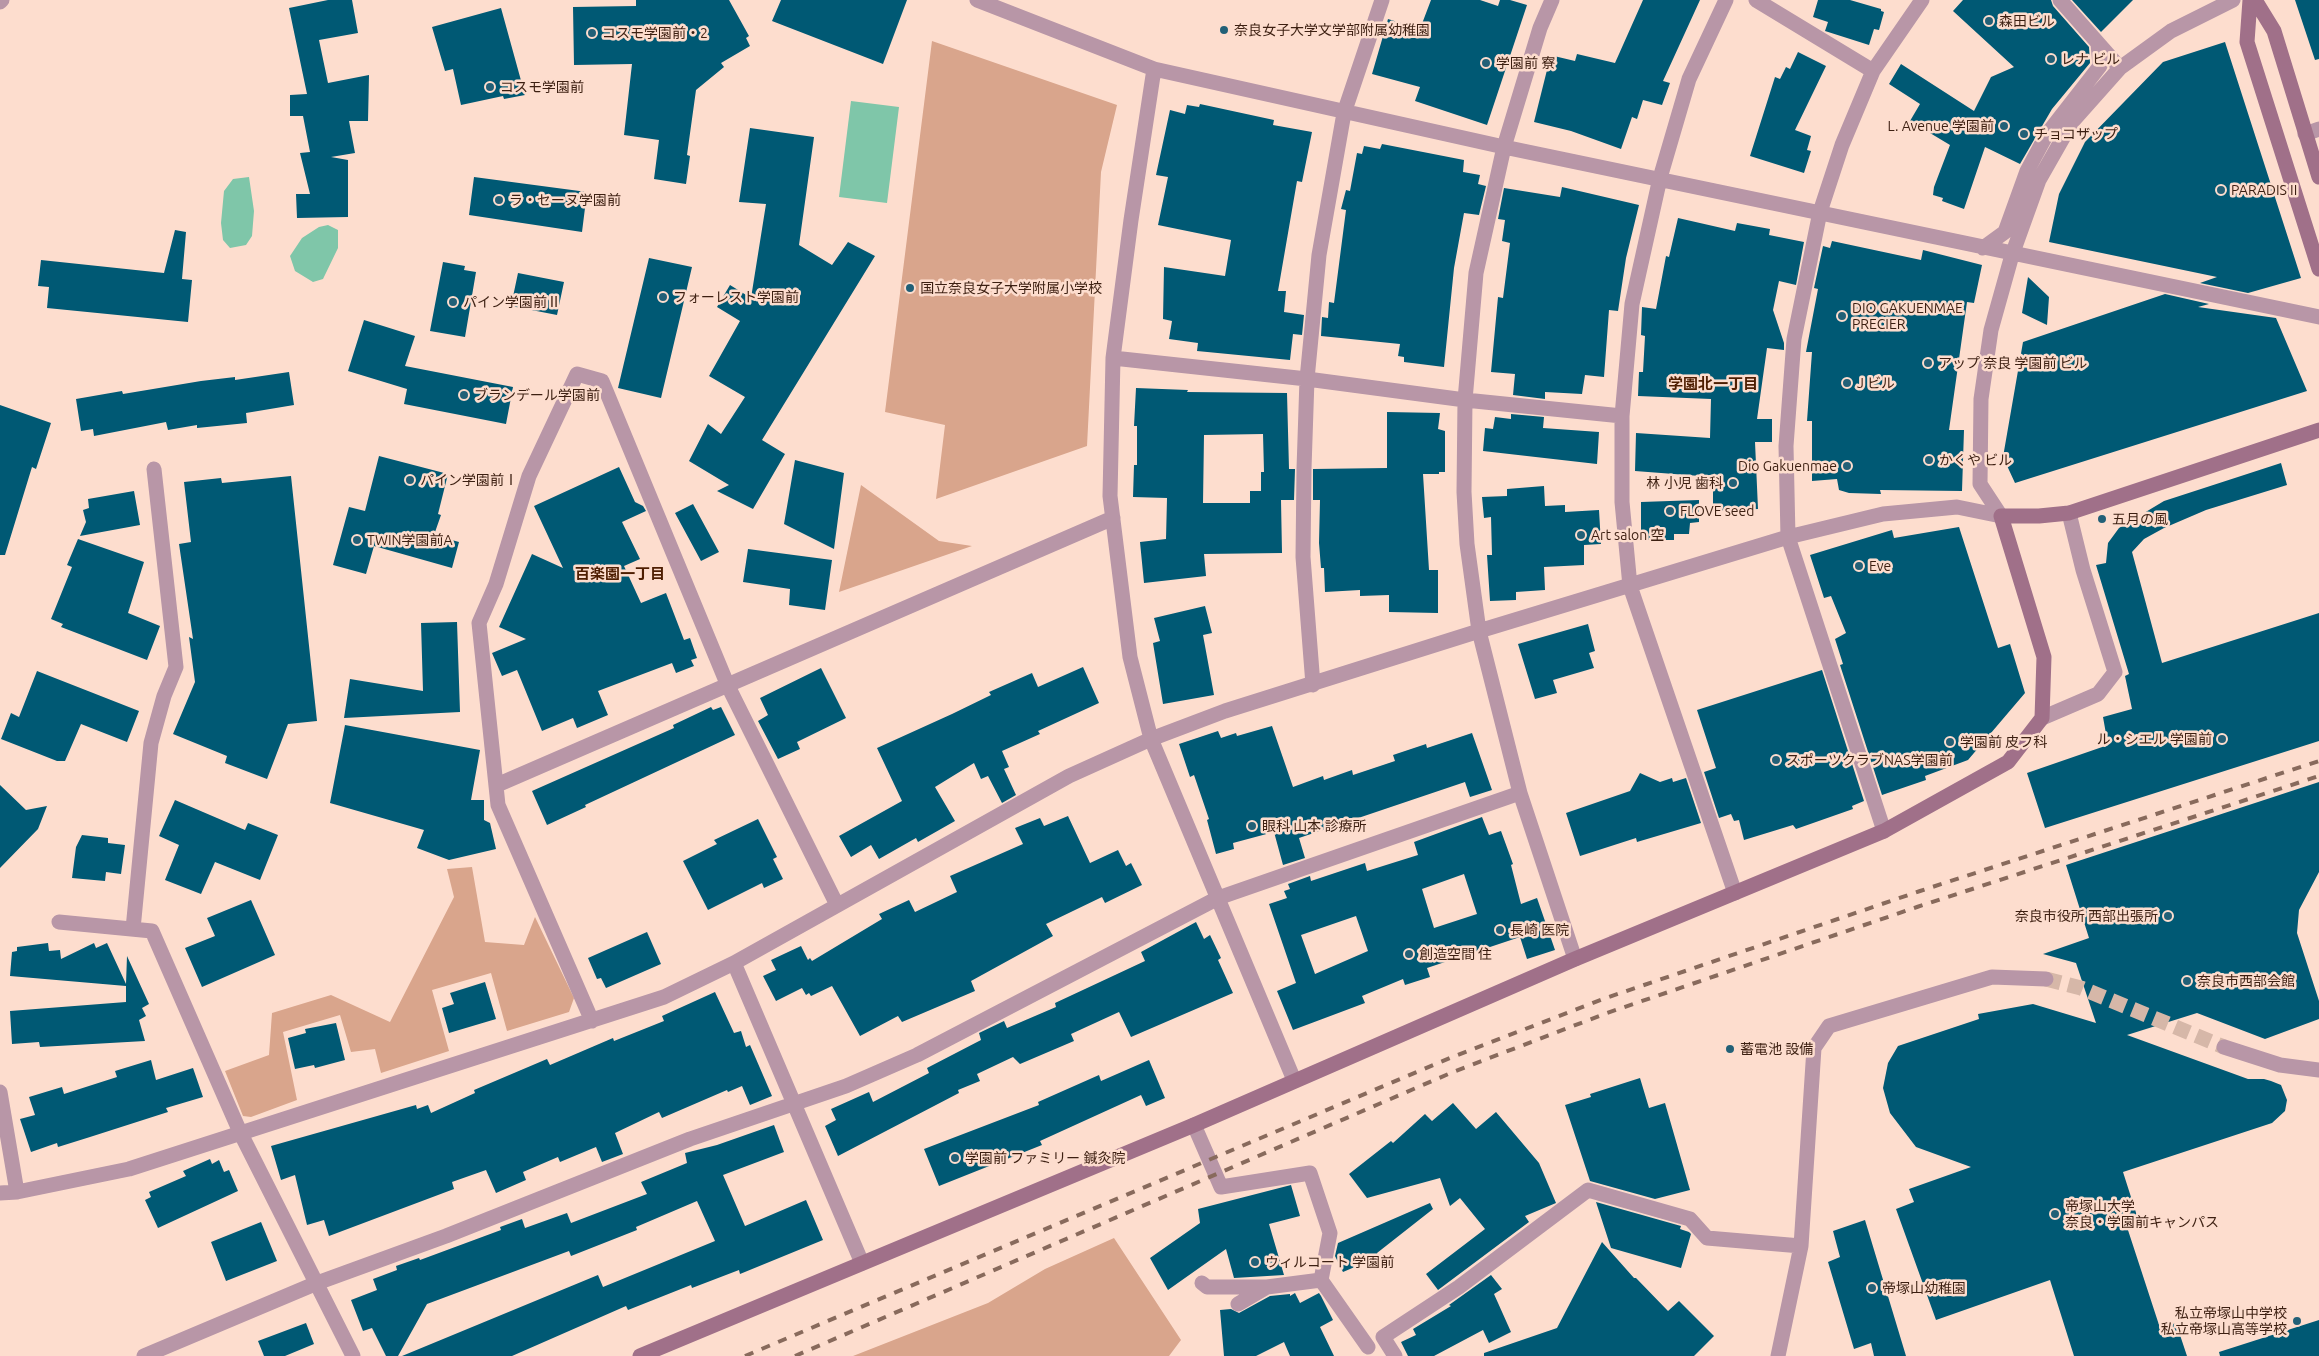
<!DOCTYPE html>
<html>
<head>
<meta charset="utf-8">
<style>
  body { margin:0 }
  canvas { display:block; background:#fdddce }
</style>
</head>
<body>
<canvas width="2319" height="1356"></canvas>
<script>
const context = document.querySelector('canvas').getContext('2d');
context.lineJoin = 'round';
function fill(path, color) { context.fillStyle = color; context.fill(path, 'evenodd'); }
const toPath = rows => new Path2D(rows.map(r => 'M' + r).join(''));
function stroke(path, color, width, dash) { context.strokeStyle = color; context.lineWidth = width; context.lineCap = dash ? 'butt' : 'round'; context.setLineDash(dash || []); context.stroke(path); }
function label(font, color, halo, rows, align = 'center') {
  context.font = font + ' Ubuntu,"Noto Sans JP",sans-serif'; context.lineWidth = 5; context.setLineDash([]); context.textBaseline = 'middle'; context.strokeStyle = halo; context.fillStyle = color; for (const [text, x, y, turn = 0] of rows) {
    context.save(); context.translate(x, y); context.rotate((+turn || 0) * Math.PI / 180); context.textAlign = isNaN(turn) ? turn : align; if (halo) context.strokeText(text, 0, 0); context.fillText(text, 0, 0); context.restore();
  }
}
fill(toPath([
  [932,41,1117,105,1101,172,1087,446,936,499,945,425,885,412],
  [861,485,939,541,972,546,839,592],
  [472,867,485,942,524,945,535,917,574,998,569,1012,507,1031,491,973,432,990,449,1051,381,1073,375,1049,351,1052,340,1015,283,1032,297,1100,251,1117,243,1116,225,1071,269,1055,272,1013,331,995,390,1022,454,897,447,869],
  [1114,1238,1181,1340,1169,1356,853,1356,988,1303,1045,1269]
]), '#d9a58c');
fill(toPath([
  [851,101,899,107,887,203,839,197],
  [249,177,254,211,252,236,246,245,230,248,223,240,221,223,224,191,233,179],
  [328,225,338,230,338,248,323,279,313,282,295,271,290,256,302,238,319,227]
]), '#7fc6a9');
fill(toPath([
  [328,0,352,0,358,33,319,40,328,83,369,75,368,121,349,121,355,153,331,157,348,160,348,217,297,218,296,194,310,194,300,153,310,152,303,116,290,116,290,95,307,94,289,8],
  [636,0,729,0,749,36,746,38,750,46,721,63,724,67,696,90,687,155,690,156,686,184,654,179,659,140,624,135,632,64,574,65,573,7,636,6],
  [781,0,907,0,883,64,772,21],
  [1431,0,1480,0,1498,6,1500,0,1510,0,1527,5,1487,125,1415,101,1420,87,1372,74,1388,19,1420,29],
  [1643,0,1700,0,1663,81,1670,83,1662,105,1643,100,1637,119,1632,117,1621,149,1571,131,1534,122,1548,66,1551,67,1554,56,1575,61,1577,54,1615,63],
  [1818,0,1850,0,1881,9,1881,11,1884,12,1879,30,1874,29,1869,45,1825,31,1828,22,1813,17],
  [1963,0,2051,0,2053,6,2089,47,2090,63,2052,109,2020,164,1985,147,1964,209,1942,201,1943,198,1933,195,1934,187,1950,145,1910,121,1920,104,1889,84,1901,64,1974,111,1991,77,2014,67,1953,11],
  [2072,0,2133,0,2101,32],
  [2295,0,2319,0,2319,59,2315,60],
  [501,8,525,95,504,99,503,96,461,105,453,69,445,71,432,27],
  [2225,42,2301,278,2248,293,2200,283,2217,277,2049,242,2059,194,2085,142,2163,62],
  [1798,52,1826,66,1795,130,1811,136,1807,150,1811,151,1804,173,1750,156,1775,77,1780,79,1786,67,1790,69],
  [1200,104,1274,120,1273,125,1312,132,1302,182,1297,181,1278,291,1286,291,1284,312,1304,315,1302,335,1293,334,1290,360,1197,351,1198,343,1169,339,1172,321,1163,319,1164,267,1225,276,1231,240,1158,225,1168,177,1156,175,1170,110,1185,114,1187,105,1199,107],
  [750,128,814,137,799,245,832,265,848,242,875,256,762,440,785,454,753,509,717,491,729,485,689,461,708,424,721,434,745,397,709,376,740,321,717,307,730,285,751,298,766,204,739,202],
  [1382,144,1464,160,1463,172,1480,175,1478,184,1486,186,1479,215,1464,213,1454,268,1444,367,1404,362,1404,357,1398,356,1400,344,1321,336,1322,317,1328,318,1329,302,1334,303,1346,210,1341,209,1346,190,1350,191,1357,153,1362,154,1364,146,1380,149],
  [474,177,587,192,582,232,469,215],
  [1562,187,1639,205,1626,258,1618,311,1609,310,1604,377,1585,375,1582,394,1545,392,1545,399,1513,395,1515,374,1491,372,1498,297,1503,298,1510,243,1502,241,1505,220,1498,219,1504,188,1560,197],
  [1678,218,1735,231,1737,223,1770,229,1769,235,1804,242,1796,285,1779,281,1773,310,1784,343,1784,350,1767,348,1757,419,1772,419,1772,442,1755,442,1758,509,1713,511,1713,477,1635,471,1636,433,1710,438,1711,399,1638,396,1639,372,1643,372,1645,336,1641,335,1642,307,1656,309,1666,256,1669,257],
  [175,230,186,232,182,279,192,280,188,322,47,308,49,287,38,286,41,260,164,273],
  [1832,241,1921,260,1923,250,1982,265,1974,303,1967,302,1949,430,1964,430,1962,491,1880,490,1881,494,1849,493,1839,490,1837,479,1812,481,1812,421,1807,421,1812,352,1806,352,1818,289,1814,288,1823,246,1830,248],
  [649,258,692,267,661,398,618,388],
  [443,262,465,266,464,270,476,272,465,337,430,331],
  [518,273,564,282,557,315,511,306],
  [2028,277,2049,297,2047,325,2022,313],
  [2165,294,2209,304,2198,307,2276,318,2307,391,2015,483,2003,457,2023,342],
  [364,320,415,336,405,366,513,387,506,424,404,404,407,389,348,371],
  [289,372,294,405,246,413,247,423,197,428,197,425,168,430,166,422,94,436,93,429,81,431,76,399,122,391,123,394,201,381,235,377,235,380],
  [1136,388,1188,390,1187,392,1287,393,1289,469,1295,469,1294,500,1281,500,1282,553,1204,554,1206,576,1144,583,1140,542,1166,539,1167,498,1133,497,1134,465,1137,465,1137,426,1134,426],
  [1263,434,1264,472,1261,472,1261,491,1250,491,1250,503,1203,503,1204,435],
  [0,405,51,423,36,469,32,467,5,555,0,555],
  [1387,412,1440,413,1438,429,1445,431,1445,472,1439,472,1439,474,1423,474,1429,570,1438,570,1438,613,1389,612,1389,595,1360,596,1360,590,1325,592,1324,568,1321,568,1319,543,1320,500,1313,500,1313,469,1387,468],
  [1511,414,1544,417,1543,428,1599,432,1597,464,1483,451,1485,428,1493,429,1495,417,1511,419],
  [379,456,448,474,438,514,441,515,434,535,459,542,452,568,374,546,366,574,333,565,349,507,365,511],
  [795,460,844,473,834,549,784,524],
  [2281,463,2287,485,2206,510,2164,528,2144,539,2132,552,2162,663,2319,613,2319,741,2045,828,2027,773,2108,745,2103,717,2132,709,2125,676,2129,674,2096,565,2106,563,2108,543,2119,528,2164,501],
  [619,467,635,502,643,506,646,511,622,522,640,559,624,566,641,603,666,593,684,640,690,638,697,658,691,660,694,666,676,673,672,663,598,691,608,715,577,728,573,718,542,731,517,670,502,676,492,653,526,639,499,627,532,554,563,568,534,506],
  [291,476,317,721,288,724,267,779,225,763,227,756,173,734,195,682,189,637,193,639,179,544,191,542,184,482,221,478,222,483],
  [1544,486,1545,506,1565,505,1565,512,1599,510,1601,544,1584,545,1584,565,1544,567,1545,590,1516,592,1516,600,1490,601,1487,555,1492,555,1491,517,1484,518,1482,497,1507,496,1507,489],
  [134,491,140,525,80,536,86,522,83,510,89,508,88,499],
  [1699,500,1699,522,1690,523,1689,534,1674,534,1674,540,1641,540,1641,502],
  [693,504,719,552,701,561,675,513],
  [1959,527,1998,648,2010,644,2025,693,1968,760,1925,776,1926,780,1882,795,1840,665,1843,664,1835,639,1846,633,1831,596,1824,598,1810,555,1892,530,1894,538],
  [78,539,144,562,128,613,160,626,147,660,61,627,63,624,51,619,72,567,67,565],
  [748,549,832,560,825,610,789,605,790,589,743,582],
  [1205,606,1212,633,1203,635,1214,695,1163,704,1153,643,1160,641,1154,618],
  [457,622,460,712,344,718,350,679,423,691,421,623],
  [1588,624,1595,651,1589,653,1594,668,1553,680,1557,693,1535,699,1518,644],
  [1083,667,1099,703,1038,731,1040,734,1002,751,1009,767,1004,769,1016,795,1002,803,988,776,981,779,974,763,935,787,955,821,918,842,916,838,879,859,871,845,851,857,839,836,902,801,877,748,952,714,991,695,989,692,1032,673,1038,687],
  [821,668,846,718,797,742,800,749,778,759,758,721,768,715,760,698],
  [1822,670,1864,801,1852,806,1853,809,1796,829,1793,825,1744,840,1739,820,1734,821,1731,814,1719,818,1704,772,1716,768,1697,710],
  [37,671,139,711,127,742,81,724,65,761,57,761,1,739,11,713,19,717],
  [711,707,713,710,721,707,735,735,585,805,586,807,547,825,532,791,674,728,673,725],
  [345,725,480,750,471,800,484,800,484,820,490,823,496,849,449,860,417,848,424,830,330,803],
  [1272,726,1293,787,1323,776,1324,780,1352,770,1353,775,1395,761,1393,755,1426,744,1427,748,1472,733,1492,790,1470,797,1465,782,1299,838,1305,858,1283,865,1274,832,1233,843,1234,849,1216,854,1207,820,1209,819,1194,775,1190,777,1179,744,1218,731,1221,738,1236,733,1237,736],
  [1640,773,1660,782,1672,778,1673,782,1686,778,1701,823,1637,842,1636,838,1580,856,1566,813,1630,791],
  [2319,782,2319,872,2299,910,2297,933,2319,1001,2319,1019,2265,1039,2197,1013,2127,1035,2248,1079,2264,1079,2271,1081,2281,1085,2287,1100,2285,1111,2272,1123,2123,1172,2138,1219,2126,1224,2160,1328,2176,1323,2187,1356,2074,1356,2050,1280,1936,1320,1896,1209,1914,1202,1909,1189,1971,1167,1916,1147,1890,1113,1883,1088,1888,1063,1898,1046,1979,1019,1978,1014,2033,1004,2096,1023,2076,963,2043,954,2089,938,2066,865],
  [0,785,26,810,47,806,38,829,0,868],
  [175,800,245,830,248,823,278,835,260,880,215,862,201,894,165,880,179,845,159,836],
  [1068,816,1090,863,1118,850,1126,866,1131,863,1142,885,1105,903,1102,897,1046,924,1053,936,971,981,975,991,902,1022,898,1016,860,1036,832,986,811,996,809,993,806,995,802,988,776,1001,763,976,776,970,771,960,801,946,808,960,810,958,812,961,882,919,879,914,909,900,915,912,957,892,950,876,1023,844,1015,828,1040,818,1044,826],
  [1482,817,1489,835,1501,831,1513,864,1511,865,1521,904,1537,898,1555,950,1527,959,1520,937,1427,968,1430,977,1405,985,1403,979,1362,996,1365,1003,1293,1030,1277,991,1296,983,1269,904,1287,898,1284,891,1290,889,1288,884,1310,876,1311,881,1365,863,1367,871,1418,855,1414,842],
  [1464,874,1477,914,1434,928,1422,889],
  [1356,916,1368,951,1315,974,1301,935],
  [758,819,777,857,773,859,783,879,764,888,762,883,708,910,683,861,717,844,714,840],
  [82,835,108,838,108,843,125,845,121,874,106,872,105,881,72,878,76,847],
  [251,900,275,955,202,987,185,948,215,936,207,918],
  [1196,922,1204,939,1210,935,1221,958,1218,960,1233,993,1131,1037,1119,1012,1071,1034,1074,1041,1020,1064,1013,1057,977,1074,980,1081,958,1090,959,1093,838,1156,825,1126,836,1120,831,1109,869,1092,873,1102,929,1073,927,1068,981,1040,979,1033,1004,1021,1007,1028,1056,1007,1055,1003,1145,961,1141,952],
  [647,932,661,964,606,988,601,978,597,979,588,958],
  [48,943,49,951,60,950,61,959,94,943,96,948,107,943,126,984,127,956,149,1004,142,1008,146,1016,139,1020,145,1041,40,1047,39,1042,12,1044,10,1011,126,1002,126,986,10,976,12,952,17,951,17,947],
  [485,982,496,1019,449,1033,442,1008,454,1004,450,993],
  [715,992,734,1033,741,1031,746,1047,750,1045,772,1096,750,1105,742,1086,728,1092,727,1090,662,1118,659,1112,615,1133,623,1154,602,1162,596,1147,560,1162,558,1157,523,1172,526,1180,496,1193,486,1170,452,1182,454,1189,329,1236,324,1220,307,1225,295,1175,281,1180,271,1146,416,1105,417,1109,428,1105,431,1113,475,1093,474,1090,547,1059,550,1065,613,1038,614,1041,664,1021,662,1016],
  [336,1023,345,1060,315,1068,314,1065,295,1069,288,1038,306,1033,305,1029],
  [151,1060,156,1080,193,1068,203,1097,166,1108,168,1112,90,1137,58,1147,57,1143,31,1152,20,1119,35,1115,29,1097,62,1087,64,1094,117,1077,115,1071],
  [1149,1060,1165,1098,1146,1106,1141,1095,1040,1141,1042,1145,939,1186,924,1149,1039,1105,1038,1102,1099,1075,1101,1081],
  [1640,1078,1649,1108,1665,1103,1690,1190,1655,1199,1590,1181,1565,1105,1591,1097,1590,1094],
  [1453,1103,1476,1129,1496,1112,1539,1163,1556,1203,1525,1216,1529,1222,1438,1290,1426,1274,1485,1229,1460,1198,1450,1206,1440,1178,1367,1198,1349,1174,1391,1141,1393,1143,1425,1114,1432,1121],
  [774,1125,784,1152,723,1175,745,1226,806,1200,823,1240,740,1274,739,1270,692,1288,691,1285,628,1310,626,1306,512,1356,402,1356,598,1275,603,1287,715,1241,697,1201,636,1227,637,1230,571,1256,569,1251,427,1304,398,1356,386,1356,372,1328,363,1331,351,1300,377,1290,373,1279,397,1270,396,1266,419,1258,420,1260,501,1230,500,1227,522,1219,525,1228,567,1213,571,1223,647,1194,641,1182,687,1163,685,1153,717,1145],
  [210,1159,212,1164,219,1160,224,1172,229,1170,238,1191,158,1228,145,1200,151,1197,149,1192,186,1176,183,1171],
  [1291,1185,1300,1216,1269,1224,1284,1275,1234,1278,1226,1249,1168,1290,1150,1258,1200,1223,1198,1209],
  [1596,1202,1681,1226,1680,1229,1689,1232,1691,1234,1681,1268,1611,1248],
  [1430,1203,1433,1209,1377,1253,1378,1257,1343,1272,1335,1256,1338,1243],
  [1865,1220,1906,1356,1874,1356,1871,1343,1854,1349,1828,1262,1840,1257,1833,1231],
  [261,1222,277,1261,226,1281,211,1242],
  [1602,1242,1634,1278,1636,1278,1668,1311,1679,1301,1714,1336,1694,1356,1484,1356,1484,1353,1557,1328],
  [1491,1275,1502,1289,1494,1294,1511,1332,1489,1343,1483,1330,1434,1356,1408,1356,1401,1342,1416,1335,1413,1329,1451,1306,1449,1305],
  [1295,1293,1300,1303,1319,1293,1321,1296,1333,1320,1320,1327,1334,1356,1290,1356,1284,1342,1256,1356,1224,1356,1220,1310,1231,1309,1239,1313,1270,1296,1290,1294,1290,1296],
  [2319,1320,2319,1356,2220,1356,2219,1352],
  [306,1323,314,1344,285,1356,264,1356,258,1341]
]), '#005974');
stroke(toPath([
  [2046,979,2081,988,2224,1047]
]), '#d6b7a8', 15, [15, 8]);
stroke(toPath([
  [977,0,1154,69,1504,147,2319,317],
  [1552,0,1540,28,1504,147,1476,273,1465,400,1464,492,1467,544,1479,631,1520,793,1575,959],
  [1726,0,1689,79,1660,178,1632,304,1622,416,1622,502,1630,586,1735,893],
  [1756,0,1873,71],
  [2060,0,2120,68],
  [0,2,2,0],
  [1154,69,1131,220,1113,358,1110,496,1130,657,1151,739,1294,1080],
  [2305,134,2319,129],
  [1983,248,2005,232,2027,171,2047,134,2100,66,2098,43],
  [1113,358,1307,379,1465,400,1622,416],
  [2001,516,1980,484,1981,399,1991,330,2012,255,2039,180,2072,122,2120,68,2171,31,2233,0],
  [1313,685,1303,557,1304,469,1307,379,1319,255,1344,113,1382,0],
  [2042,718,2098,694,2115,672,2083,570,2069,513],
  [497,785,1113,518],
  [1884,831,1788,537,1786,446,1794,339,1820,212,1842,145,1873,71,1922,0],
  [59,922,152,931,240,1132,353,1356],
  [133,929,151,743,164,696,176,667,154,469],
  [734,963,862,1263],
  [592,1021,498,805,479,623,496,584,529,476,577,374,602,381,728,686,837,905],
  [2224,1047,2280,1065,2319,1070],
  [0,1092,17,1192],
  [1194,1125,1221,1187,1310,1173,1330,1233,1321,1280,1368,1347],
  [0,1193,17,1192,129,1169,664,997,734,963,1069,776,1151,739,1225,711,1479,631,1788,537,1883,514,1957,507,2001,516],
  [1202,1283,1207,1287,1267,1287,1321,1280],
  [1238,1304,1267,1287],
  [144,1356,317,1283,446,1236,690,1139,846,1086,917,1055,1218,898,1520,793],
  [1395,1356,1383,1337,1459,1287,1588,1190,1690,1219,1707,1238,1801,1246],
  [1778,1356,1801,1246,1814,1048,1829,1026,1992,977,2046,979]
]), '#b896a7', 15);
stroke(toPath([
  [2250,0,2247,42,2319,269],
  [2255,0,2274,31,2319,177],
  [640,1356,1194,1125,1575,959,1884,831,2008,762,2042,718,2044,657,2001,516,2039,516,2069,513,2319,430]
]), '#a07089', 15);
stroke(toPath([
  [745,1356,1450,1058,1603,999,1920,891,2319,761],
  [795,1356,1453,1072,1607,1013,1917,907,2319,776]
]), '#886a5c', 4, [9, 9]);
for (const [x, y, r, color] of [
  [1989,21,5,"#226077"],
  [1224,30,5,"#226077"],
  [592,33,5,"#226077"],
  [2051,59,5,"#226077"],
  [1486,63,5,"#226077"],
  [490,87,5,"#226077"],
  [2004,126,5,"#226077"],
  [2024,134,5,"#226077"],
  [2221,190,5,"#226077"],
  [499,200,5,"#226077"],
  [910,288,5,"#226077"],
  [663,297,5,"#226077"],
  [453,302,5,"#226077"],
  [1842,316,5,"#226077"],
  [1928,363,5,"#226077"],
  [1847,383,5,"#226077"],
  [464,395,5,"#226077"],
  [1929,460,5,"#226077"],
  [1847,466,5,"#226077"],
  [410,480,5,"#226077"],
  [1733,483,5,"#226077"],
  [1670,511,5,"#226077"],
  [2102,519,5,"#226077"],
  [1581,535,5,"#226077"],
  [357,540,5,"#226077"],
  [1859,566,5,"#226077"],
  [2222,739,5,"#226077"],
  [1950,742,5,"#226077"],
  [1776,760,5,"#226077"],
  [1252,826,5,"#226077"],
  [2168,916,5,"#226077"],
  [1500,930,5,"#226077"],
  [1409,954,5,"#226077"],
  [2187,981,5,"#226077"],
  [1730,1049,5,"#226077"],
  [955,1158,5,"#226077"],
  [2055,1214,5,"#226077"],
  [1255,1262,5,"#226077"],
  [1872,1288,5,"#226077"],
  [2297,1321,5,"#226077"]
]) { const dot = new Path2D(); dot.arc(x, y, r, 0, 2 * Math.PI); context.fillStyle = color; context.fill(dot); stroke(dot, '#fdddce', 2); }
label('14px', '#3c1f11', '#fdddce', [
  ["森田ビル",1999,21],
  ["奈良女子大学文学部附属幼稚園",1234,30],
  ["コスモ学園前・2",602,33],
  ["レナ ビル",2061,59],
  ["学園前 寮",1496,63],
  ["コスモ学園前",500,87],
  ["L. Avenue 学園前",1994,126,"right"],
  ["チョコザップ",2034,134],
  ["PARADIS II",2231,190],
  ["ラ・セーヌ学園前",509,200],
  ["国立奈良女子大学附属小学校",920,288],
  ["フォーレスト学園前",673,297],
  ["パイン学園前Ⅱ",463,302],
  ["DIO GAKUENMAE",1852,308],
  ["PRECIER",1852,324],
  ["アップ 奈良 学園前 ビル",1938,363],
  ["J ビル",1857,383],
  ["ブランデール学園前",474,395],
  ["かくや ビル",1939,460],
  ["Dio Gakuenmae",1837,466,"right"],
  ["パイン学園前Ⅰ",420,480],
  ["林 小児 歯科",1723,483,"right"],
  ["FLOVE seed",1680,511],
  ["五月の風",2112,519],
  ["Art salon 空",1591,535],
  ["TWIN学園前A",367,540],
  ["Eve",1869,566],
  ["ル・シエル 学園前",2212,739,"right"],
  ["学園前 皮フ科",1960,742],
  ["スポーツクラブNAS学園前",1786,760],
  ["眼科 山本 診療所",1262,826],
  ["奈良市役所 西部出張所",2158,916,"right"],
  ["長崎 医院",1510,930],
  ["創造空間 住",1419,954],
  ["奈良市西部会館",2197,981],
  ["蓄電池 設備",1740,1049],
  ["学園前 ファミリー 鍼灸院",965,1158],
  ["帝塚山大学",2065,1206],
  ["奈良・学園前キャンパス",2065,1222],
  ["ウィルコート 学園前",1265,1262],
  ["帝塚山幼稚園",1882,1288],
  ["私立帝塚山中学校",2287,1313,"right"],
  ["私立帝塚山高等学校",2287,1329,"right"]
], 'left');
label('bold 15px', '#4e1e02', '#fdddce', [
  ["学園北一丁目",1713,384],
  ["百楽園一丁目",620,574]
]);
</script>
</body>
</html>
